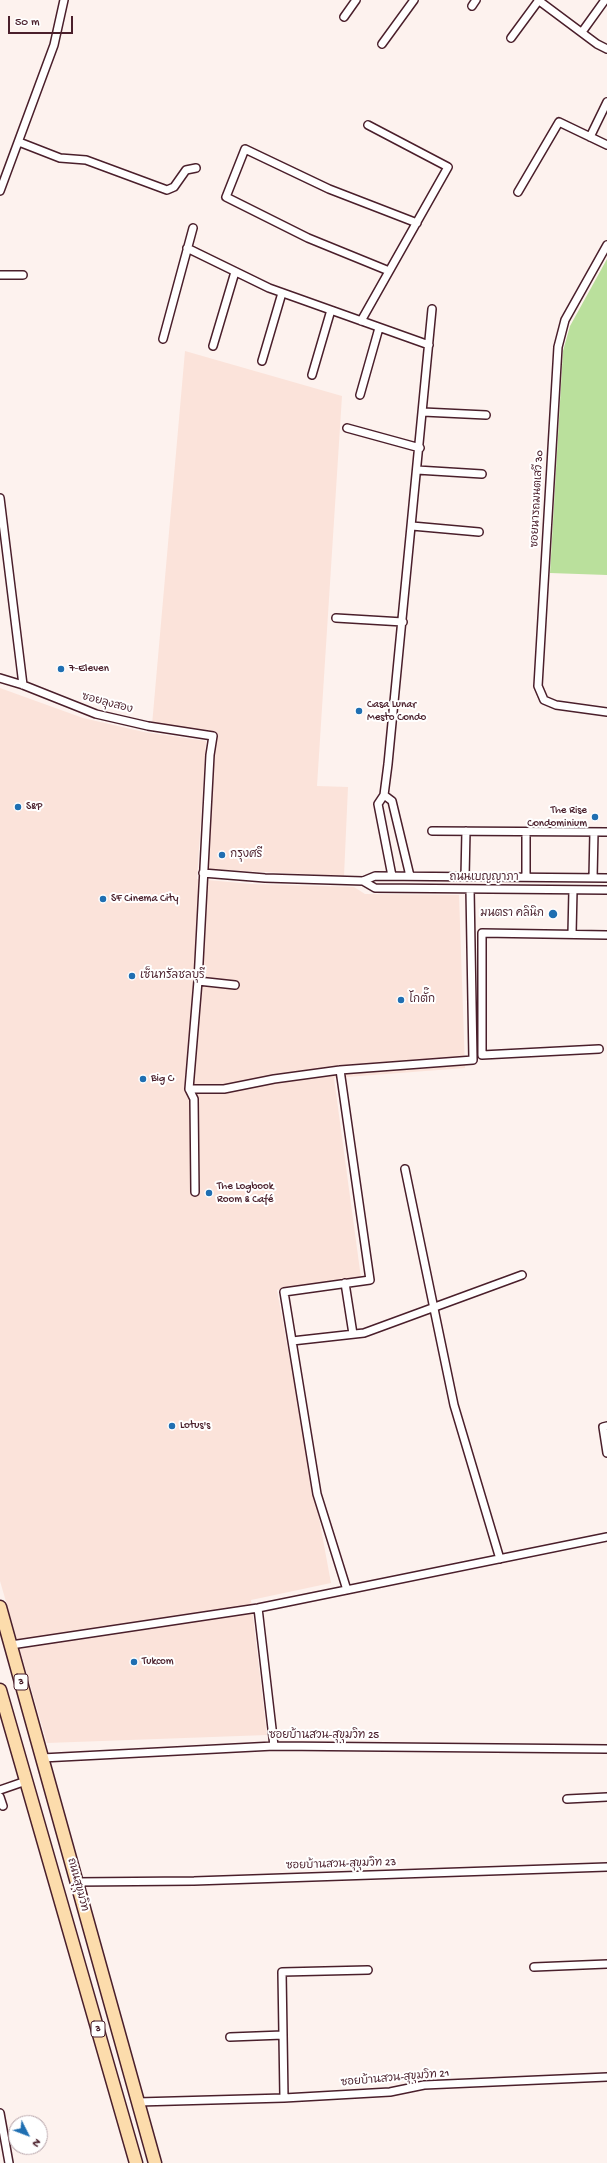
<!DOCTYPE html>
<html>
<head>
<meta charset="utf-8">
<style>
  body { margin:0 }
  #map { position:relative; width:607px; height:2163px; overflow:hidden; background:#fdf2ee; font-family:"Gochi Hand",sans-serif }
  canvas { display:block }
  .north { position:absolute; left:8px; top:2115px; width:40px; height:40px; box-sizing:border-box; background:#fff; border:1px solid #b7a5aa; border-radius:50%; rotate:132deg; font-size:11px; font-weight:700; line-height:16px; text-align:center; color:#4a1f2b }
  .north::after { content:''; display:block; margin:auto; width:14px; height:18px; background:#1f6fb2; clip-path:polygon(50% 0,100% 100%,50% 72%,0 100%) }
  .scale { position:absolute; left:8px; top:16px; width:65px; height:18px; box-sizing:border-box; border:2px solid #4a1f2b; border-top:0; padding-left:5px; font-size:12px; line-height:14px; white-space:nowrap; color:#4a1f2b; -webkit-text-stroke:3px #fff; paint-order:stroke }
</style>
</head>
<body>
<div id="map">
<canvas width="607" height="2163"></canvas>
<div class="north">N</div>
<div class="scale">50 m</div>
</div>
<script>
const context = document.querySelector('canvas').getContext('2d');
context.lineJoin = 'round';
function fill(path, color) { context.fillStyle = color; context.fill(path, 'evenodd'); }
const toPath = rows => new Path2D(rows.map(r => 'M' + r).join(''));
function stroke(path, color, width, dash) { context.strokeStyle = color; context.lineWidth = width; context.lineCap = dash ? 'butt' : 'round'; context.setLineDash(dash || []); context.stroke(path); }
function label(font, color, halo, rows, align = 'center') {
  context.font = font + ' "Gochi Hand","Playpen Sans Thai",sans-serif'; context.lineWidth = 4; context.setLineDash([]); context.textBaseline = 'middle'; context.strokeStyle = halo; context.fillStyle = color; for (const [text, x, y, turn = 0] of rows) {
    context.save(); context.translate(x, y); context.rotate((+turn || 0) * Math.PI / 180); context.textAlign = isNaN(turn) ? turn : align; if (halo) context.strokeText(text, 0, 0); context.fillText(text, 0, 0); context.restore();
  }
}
fill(toPath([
  [185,351,342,396,317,786,348,787,344,876,207,869,216,734,152,725],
  [0,688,83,718,144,732,206,741,197,879,252,884,354,887,365,894,459,895,465,1068,334,1078,361,1278,277,1290,331,1583,251,1600,267,1735,47,1743,0,1581]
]), '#fbe3da');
fill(toPath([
  [607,259,607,575,550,573,563,351,570,326]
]), '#bae09c');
const street = toPath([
  [538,0,597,44,607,49],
  [472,6,476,0],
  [344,17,356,0],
  [582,32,605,0],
  [511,38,539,0],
  [382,44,414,0],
  [590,137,607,102],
  [19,142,60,158,86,160,167,190,174,187,186,170,196,168],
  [0,191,54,45,64,0],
  [518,192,559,122,607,145],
  [607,245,565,320,558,347,538,686,544,700,556,705,607,712],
  [187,248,269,288,429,345],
  [389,271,308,238,226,197,245,149,329,189,417,223],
  [0,275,23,275],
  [361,321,448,167,368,125],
  [163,339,193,228],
  [213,346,235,272],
  [262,361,282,293],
  [312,375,331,310],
  [360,395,379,328],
  [423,412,486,415],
  [347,428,420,448],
  [417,470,482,474],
  [0,498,23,685],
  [412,526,479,532],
  [336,618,403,622],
  [0,678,23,685,96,714,148,726,213,736,210,755,198,981,189,1089,194,1099,195,1192],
  [384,795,392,801,410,876],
  [432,831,607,832],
  [526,832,526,877],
  [203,873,265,878,363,881,375,876,607,878],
  [392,876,378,804,384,795,388,764,432,309],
  [465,877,466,831],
  [593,878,594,832],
  [363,881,375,888,607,890],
  [572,934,573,890],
  [198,981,235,985],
  [599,1049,482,1055,482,933,607,935],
  [340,1070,370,1280,284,1292,317,1494,347,1590],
  [189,1089,224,1089,274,1079,340,1070,473,1060,470,889],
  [405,1169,454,1405,500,1559],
  [345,1283,353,1334],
  [292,1341,364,1333,522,1275],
  [607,1426,603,1427,607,1453],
  [258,1608,274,1746],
  [11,1645,258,1608,607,1537],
  [42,1758,274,1746,607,1749],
  [0,1790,26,1781],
  [0,1797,3,1806],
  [567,1799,607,1797],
  [76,1882,194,1881,607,1867],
  [534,1967,607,1964],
  [230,2037,283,2035],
  [284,2098,282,1972,368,1970],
  [138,2102,284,2098,390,2092,424,2085,607,2077],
  [0,2113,9,2163]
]);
const primary = toPath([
  [0,1607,155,2163],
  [0,1690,136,2163]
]);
stroke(street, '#4a1f2b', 10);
stroke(primary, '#4a1f2b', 15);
stroke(street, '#fff', 7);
stroke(primary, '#fcdcac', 12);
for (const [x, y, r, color] of [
  [61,669,4,"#1f6fb2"],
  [359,711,4,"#1f6fb2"],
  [18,807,4,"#1f6fb2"],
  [595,817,4,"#1f6fb2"],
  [222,855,4,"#1f6fb2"],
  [103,899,4,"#1f6fb2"],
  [553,914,5,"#1f6fb2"],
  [132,976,4,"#1f6fb2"],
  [401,1000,4,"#1f6fb2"],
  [143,1079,4,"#1f6fb2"],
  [209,1193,4,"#1f6fb2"],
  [172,1426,4,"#1f6fb2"],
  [134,1662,4,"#1f6fb2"]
]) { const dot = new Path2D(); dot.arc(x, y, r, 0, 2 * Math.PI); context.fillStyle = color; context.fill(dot); stroke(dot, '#fff', 1.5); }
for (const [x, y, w] of [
  [21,1682,14],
  [98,2029,14]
]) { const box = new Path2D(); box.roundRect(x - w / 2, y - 8, w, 16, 3); context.fillStyle = '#fff'; context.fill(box); stroke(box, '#4a1f2b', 1); }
label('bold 10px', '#4a1f2b', null, [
  ["3",21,1682],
  ["3",98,2029]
]);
label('11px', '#4a1f2b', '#fff', [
  ["ซอยนารถมนตเสวี 30",538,499,-87],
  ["ซอยลุงสอง",107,704,15],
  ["ถนนเบญญาภา",484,878],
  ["ซอยบ้านสวน-สุขุมวิท 25",324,1736],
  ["ซอยบ้านสวน-สุขุมวิท 23",341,1865,-2],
  ["ถนนสุขุมวิท",77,1885,75],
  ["ซอยบ้านสวน-สุขุมวิท 21",395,2079,-5]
]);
label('11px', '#4a1f2b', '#fff', [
  ["7-Eleven",69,669],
  ["Casa Lunar",367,705],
  ["Mesto Condo",367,718],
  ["S&P",26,807],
  ["The Rise",587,811,"right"],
  ["Condominium",587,824,"right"],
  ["กรุงศรี",230,855],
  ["SF Cinema City",111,899],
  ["มนตรา คลินิก",544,914,"right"],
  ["เซ็นทรัลชลบุรี",140,976],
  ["โกตั๊ก",409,1000],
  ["Big C",151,1079],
  ["The Logbook",217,1187],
  ["Room & Café",217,1200],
  ["Lotus's",180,1426],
  ["Tukcom",142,1662]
], 'left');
</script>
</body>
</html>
